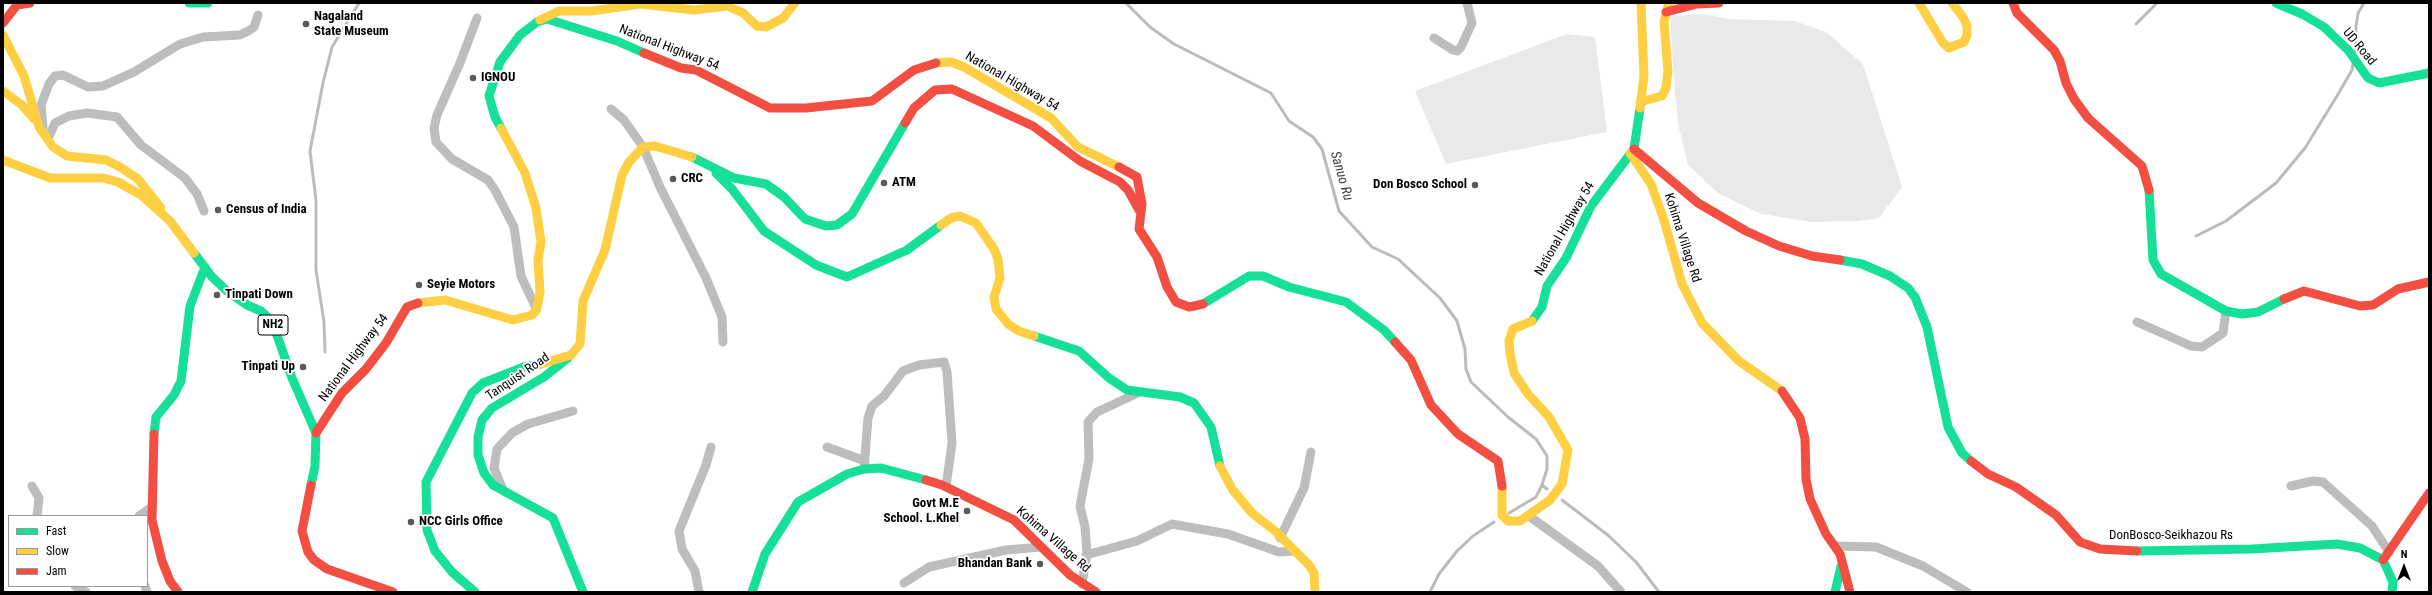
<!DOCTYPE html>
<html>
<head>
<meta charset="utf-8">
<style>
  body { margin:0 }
  #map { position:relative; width:2432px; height:595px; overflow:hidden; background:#fff; font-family:"Roboto Condensed",sans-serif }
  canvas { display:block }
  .frame { position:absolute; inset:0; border:4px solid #000; pointer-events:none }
  .legend { position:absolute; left:8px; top:515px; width:140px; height:72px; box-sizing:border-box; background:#fff; border:1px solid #999; margin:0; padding:5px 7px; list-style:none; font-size:12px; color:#000 }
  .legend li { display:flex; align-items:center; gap:8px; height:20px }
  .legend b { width:20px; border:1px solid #999 }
  .north { position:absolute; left:2384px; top:547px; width:40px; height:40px; -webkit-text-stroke:3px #fff; paint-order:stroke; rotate:0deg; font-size:11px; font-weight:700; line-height:16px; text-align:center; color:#000 }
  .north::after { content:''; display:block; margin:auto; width:14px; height:18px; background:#000; clip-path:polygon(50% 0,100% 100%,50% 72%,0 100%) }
</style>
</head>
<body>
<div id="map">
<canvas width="2432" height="595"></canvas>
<div class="frame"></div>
<ul class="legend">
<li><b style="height:5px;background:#16e098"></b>Fast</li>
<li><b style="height:5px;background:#ffcf43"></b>Slow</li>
<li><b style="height:5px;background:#f24e42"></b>Jam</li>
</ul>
<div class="north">N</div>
</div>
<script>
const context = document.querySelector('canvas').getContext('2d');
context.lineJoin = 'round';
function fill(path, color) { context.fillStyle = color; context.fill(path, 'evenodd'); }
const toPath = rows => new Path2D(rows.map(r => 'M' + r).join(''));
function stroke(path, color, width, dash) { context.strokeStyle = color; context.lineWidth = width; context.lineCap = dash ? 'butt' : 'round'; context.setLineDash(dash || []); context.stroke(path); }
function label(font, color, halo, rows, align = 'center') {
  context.font = font + ' "Roboto Condensed",sans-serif'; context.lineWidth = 3.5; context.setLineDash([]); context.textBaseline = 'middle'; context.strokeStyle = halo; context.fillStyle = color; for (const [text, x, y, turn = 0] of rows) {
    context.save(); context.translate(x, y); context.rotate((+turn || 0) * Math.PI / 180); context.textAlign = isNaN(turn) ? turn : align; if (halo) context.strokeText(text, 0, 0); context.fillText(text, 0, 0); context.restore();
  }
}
fill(toPath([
  [1703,14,1728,19,1795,21,1826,32,1863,64,1902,187,1879,218,1859,221,1811,222,1761,214,1718,193,1688,165,1679,128,1675,94,1670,16],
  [1567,34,1595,37,1607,132,1446,164,1415,91]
]), '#e9e9e9');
stroke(toPath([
  [1126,3,1150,27,1174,44,1271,93,1289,121,1313,137,1322,149,1339,211,1372,247,1398,259,1440,298,1457,321,1465,349,1466,369,1471,382,1508,417,1536,439,1547,456,1547,469,1542,485,1547,489],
  [2136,24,2157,3],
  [2355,54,2356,27,2358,13,2364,3],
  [2196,236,2226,221,2276,183,2305,148,2337,96,2352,70,2353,63],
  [325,352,324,322,316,270,316,200,310,151,323,83,332,47,359,3],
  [1562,500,1609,536,1636,562,1659,592],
  [1509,513,1536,497,1542,485],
  [1430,592,1439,574,1457,551,1473,536,1494,522]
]), '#bbb', 3);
stroke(toPath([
  [477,18,460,63,437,115,434,128,436,142,452,159,488,180,495,190,514,227,521,276,536,308],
  [1434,38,1453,50,1457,51,1461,47,1472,23,1467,3],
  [611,109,624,120,643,147,660,187,706,278,722,317,723,342],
  [43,127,41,105,49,84,55,76,63,75,88,87,103,86,134,72,180,44,203,37,240,35,250,30,254,27,258,15],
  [48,139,55,123,69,116,87,113,117,117,141,145,185,178,197,194,204,211],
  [2137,322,2191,346,2202,347,2223,333,2226,311],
  [827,447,865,461],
  [864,469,868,418,872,406,884,396,903,371,919,365,944,362,947,372,952,443,946,487],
  [32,486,39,498,37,516],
  [2291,486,2313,481,2323,482,2372,526,2389,552],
  [503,490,494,468,497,449,512,433,528,424,573,411],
  [139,516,152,507],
  [1529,516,1598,566,1621,592],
  [1280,538,1304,488,1311,452],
  [1835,546,1876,547,1923,566,1967,592],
  [1086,555,1137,541,1172,524,1228,534,1279,552,1295,551],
  [904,583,929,567,1006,550,1041,547],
  [1082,584,1087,553,1085,527,1080,506,1089,459,1088,422,1097,412,1140,392],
  [75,586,86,592],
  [145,586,147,592],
  [699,592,695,571,682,549,679,531,706,465,711,447]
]), '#bdbdbd', 9);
stroke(toPath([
  [189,3,208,3],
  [2276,3,2302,14,2324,27,2348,50,2368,78,2379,83,2429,73],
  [501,128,495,117,489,96,500,62,520,35,537,22,547,19,617,41,644,53],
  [692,157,734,178,766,184,784,197,805,219,826,226,837,225,852,214,905,123],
  [716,173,732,189,764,231,816,265,847,277,907,250,941,225],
  [2149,190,2153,260,2161,274,2226,311,2242,314,2258,312,2284,299],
  [194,253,212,277,227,291,247,305,261,311,272,321,292,378,316,433,315,466,311,485],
  [1840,260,1862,264,1890,276,1908,288,1915,297,1927,327,1948,427,1962,453,1971,461],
  [1203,304,1249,276,1263,276,1289,287,1346,302,1384,330,1395,342],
  [1532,321,1542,307,1547,286,1566,258,1591,206,1634,149,1640,108],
  [1034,336,1079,351,1109,378,1127,390,1180,397,1194,403,1211,427,1220,466],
  [568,358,544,377,492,408,482,420,478,437,478,455,484,473,493,485,553,518,583,592],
  [154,434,156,417,174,395,181,381,190,306,205,267],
  [2137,551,2252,549,2337,544,2360,548,2383,560,2393,582,2392,592],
  [475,592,452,572,435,551,427,530,426,482,472,393,483,383,524,367,541,364],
  [752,592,765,554,798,502,847,474,864,469,881,468,926,480],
  [1835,592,1841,566]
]), '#16e098', 9);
stroke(toPath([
  [1919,3,1943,43,1949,48,1964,42,1967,35,1967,26,1963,17,1952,3],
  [540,20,559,11,592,11,640,4,694,10,727,6,743,13,757,26,766,27,783,18,795,3],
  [3,35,24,76,39,127,53,147,67,156,106,160,120,167,138,179,161,208],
  [936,63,951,62,964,67,1051,118,1078,147,1119,167],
  [3,91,22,105,34,119],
  [1640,102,1662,96,1666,88,1668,71,1664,22,1669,3],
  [1640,108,1644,76,1641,3],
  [1630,153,1651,184,1664,220,1682,284,1702,323,1739,361,1782,391],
  [3,160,50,178,103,178,118,182,141,195,170,221,194,253],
  [941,225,951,218,960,216,976,223,994,249,998,259,1000,278,994,297,996,309,1008,324,1019,331,1034,336],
  [418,303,445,300,513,320,532,315,537,309,540,292,538,260,541,242,536,208,525,173,501,128],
  [541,364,571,355,580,344,583,301,605,250,622,175,629,162,643,147,655,146,692,157],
  [1220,466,1232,489,1252,513,1275,531,1309,565,1314,573,1315,592],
  [1502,486,1502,515,1508,521,1520,521,1550,500,1562,484,1568,450,1549,417,1528,394,1514,373,1510,353,1509,341,1513,329,1532,321]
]), '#ffcf43', 9);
stroke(toPath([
  [2013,3,2017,13,2054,50,2060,61,2066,83,2074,99,2088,118,2142,166,2149,190],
  [1666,12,1697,4,1719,3],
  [3,23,17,5,30,3],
  [644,53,681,68,696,70,770,108,806,108,872,101,914,70,936,63],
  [905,123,914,108,935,90,952,89,1033,126,1080,161,1120,182,1128,190,1139,210],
  [1634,149,1698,203,1746,231,1779,246,1812,256,1840,260],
  [1119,167,1137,177,1142,204,1139,229,1157,257,1167,287,1176,302,1189,307,1203,304],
  [2284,299,2304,291,2360,306,2373,305,2398,289,2429,282],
  [1395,342,1411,360,1431,405,1458,434,1498,461,1502,486],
  [1782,391,1800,418,1805,439,1806,479,1810,499,1826,534,1840,554,1850,592],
  [316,433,342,393,366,369,386,343,407,307,418,303],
  [154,434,152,520,162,561,170,581,178,592],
  [1971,461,1988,474,2016,487,2056,515,2080,542,2100,549,2137,551],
  [926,480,942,485,1014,520,1070,575,1096,592],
  [311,485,302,531,308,552,314,560,327,569,393,592],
  [2383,560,2429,493]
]), '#f24e42', 9);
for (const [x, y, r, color] of [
  [306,24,4,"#595959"],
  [473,78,4,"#595959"],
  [673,179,4,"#595959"],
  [884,183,4,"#595959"],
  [1475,185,4,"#595959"],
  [218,210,4,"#595959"],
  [419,285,4,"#595959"],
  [217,295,4,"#595959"],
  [303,367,4,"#595959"],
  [967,511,4,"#595959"],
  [411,522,4,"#595959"],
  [1040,564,4,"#595959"]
]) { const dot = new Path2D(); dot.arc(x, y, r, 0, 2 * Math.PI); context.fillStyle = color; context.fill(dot); stroke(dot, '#fff', 1.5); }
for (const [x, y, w] of [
  [273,325,30]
]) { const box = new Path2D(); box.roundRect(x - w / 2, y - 10, w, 20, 3); context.fillStyle = '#fff'; context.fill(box); stroke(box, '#000', 1); }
label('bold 12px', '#000', null, [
  ["NH2",273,325]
]);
label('bold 13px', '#000', '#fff', [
  ["Nagaland",314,17],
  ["State Museum",314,32],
  ["IGNOU",481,78],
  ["CRC",681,179],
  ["ATM",892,183],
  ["Don Bosco School",1467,185,"right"],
  ["Census of India",226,210],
  ["Seyie Motors",427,285],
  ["Tinpati Down",225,295],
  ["Tinpati Up",295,367,"right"],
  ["Govt M.E",959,504,"right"],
  ["School. L.Khel",959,519,"right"],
  ["NCC Girls Office",419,522],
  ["Bhandan Bank",1032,564,"right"]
], 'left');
label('13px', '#000', '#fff', [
  ["UD Road",2359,47,50],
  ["National Highway 54",669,48,21],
  ["National Highway 54",1012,82,30],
  ["National Highway 54",1565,229,-60],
  ["Kohima Village Rd",1682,238,72],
  ["National Highway 54",354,358,-53],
  ["Tanquist Road",518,377,-34],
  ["DonBosco-Seikhazou Rs",2171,536],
  ["Kohima Village Rd",1053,540,41]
]);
label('italic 14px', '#3f3f3f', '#fff', [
  ["Sanuo Ru",1341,176,74]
]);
</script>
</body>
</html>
